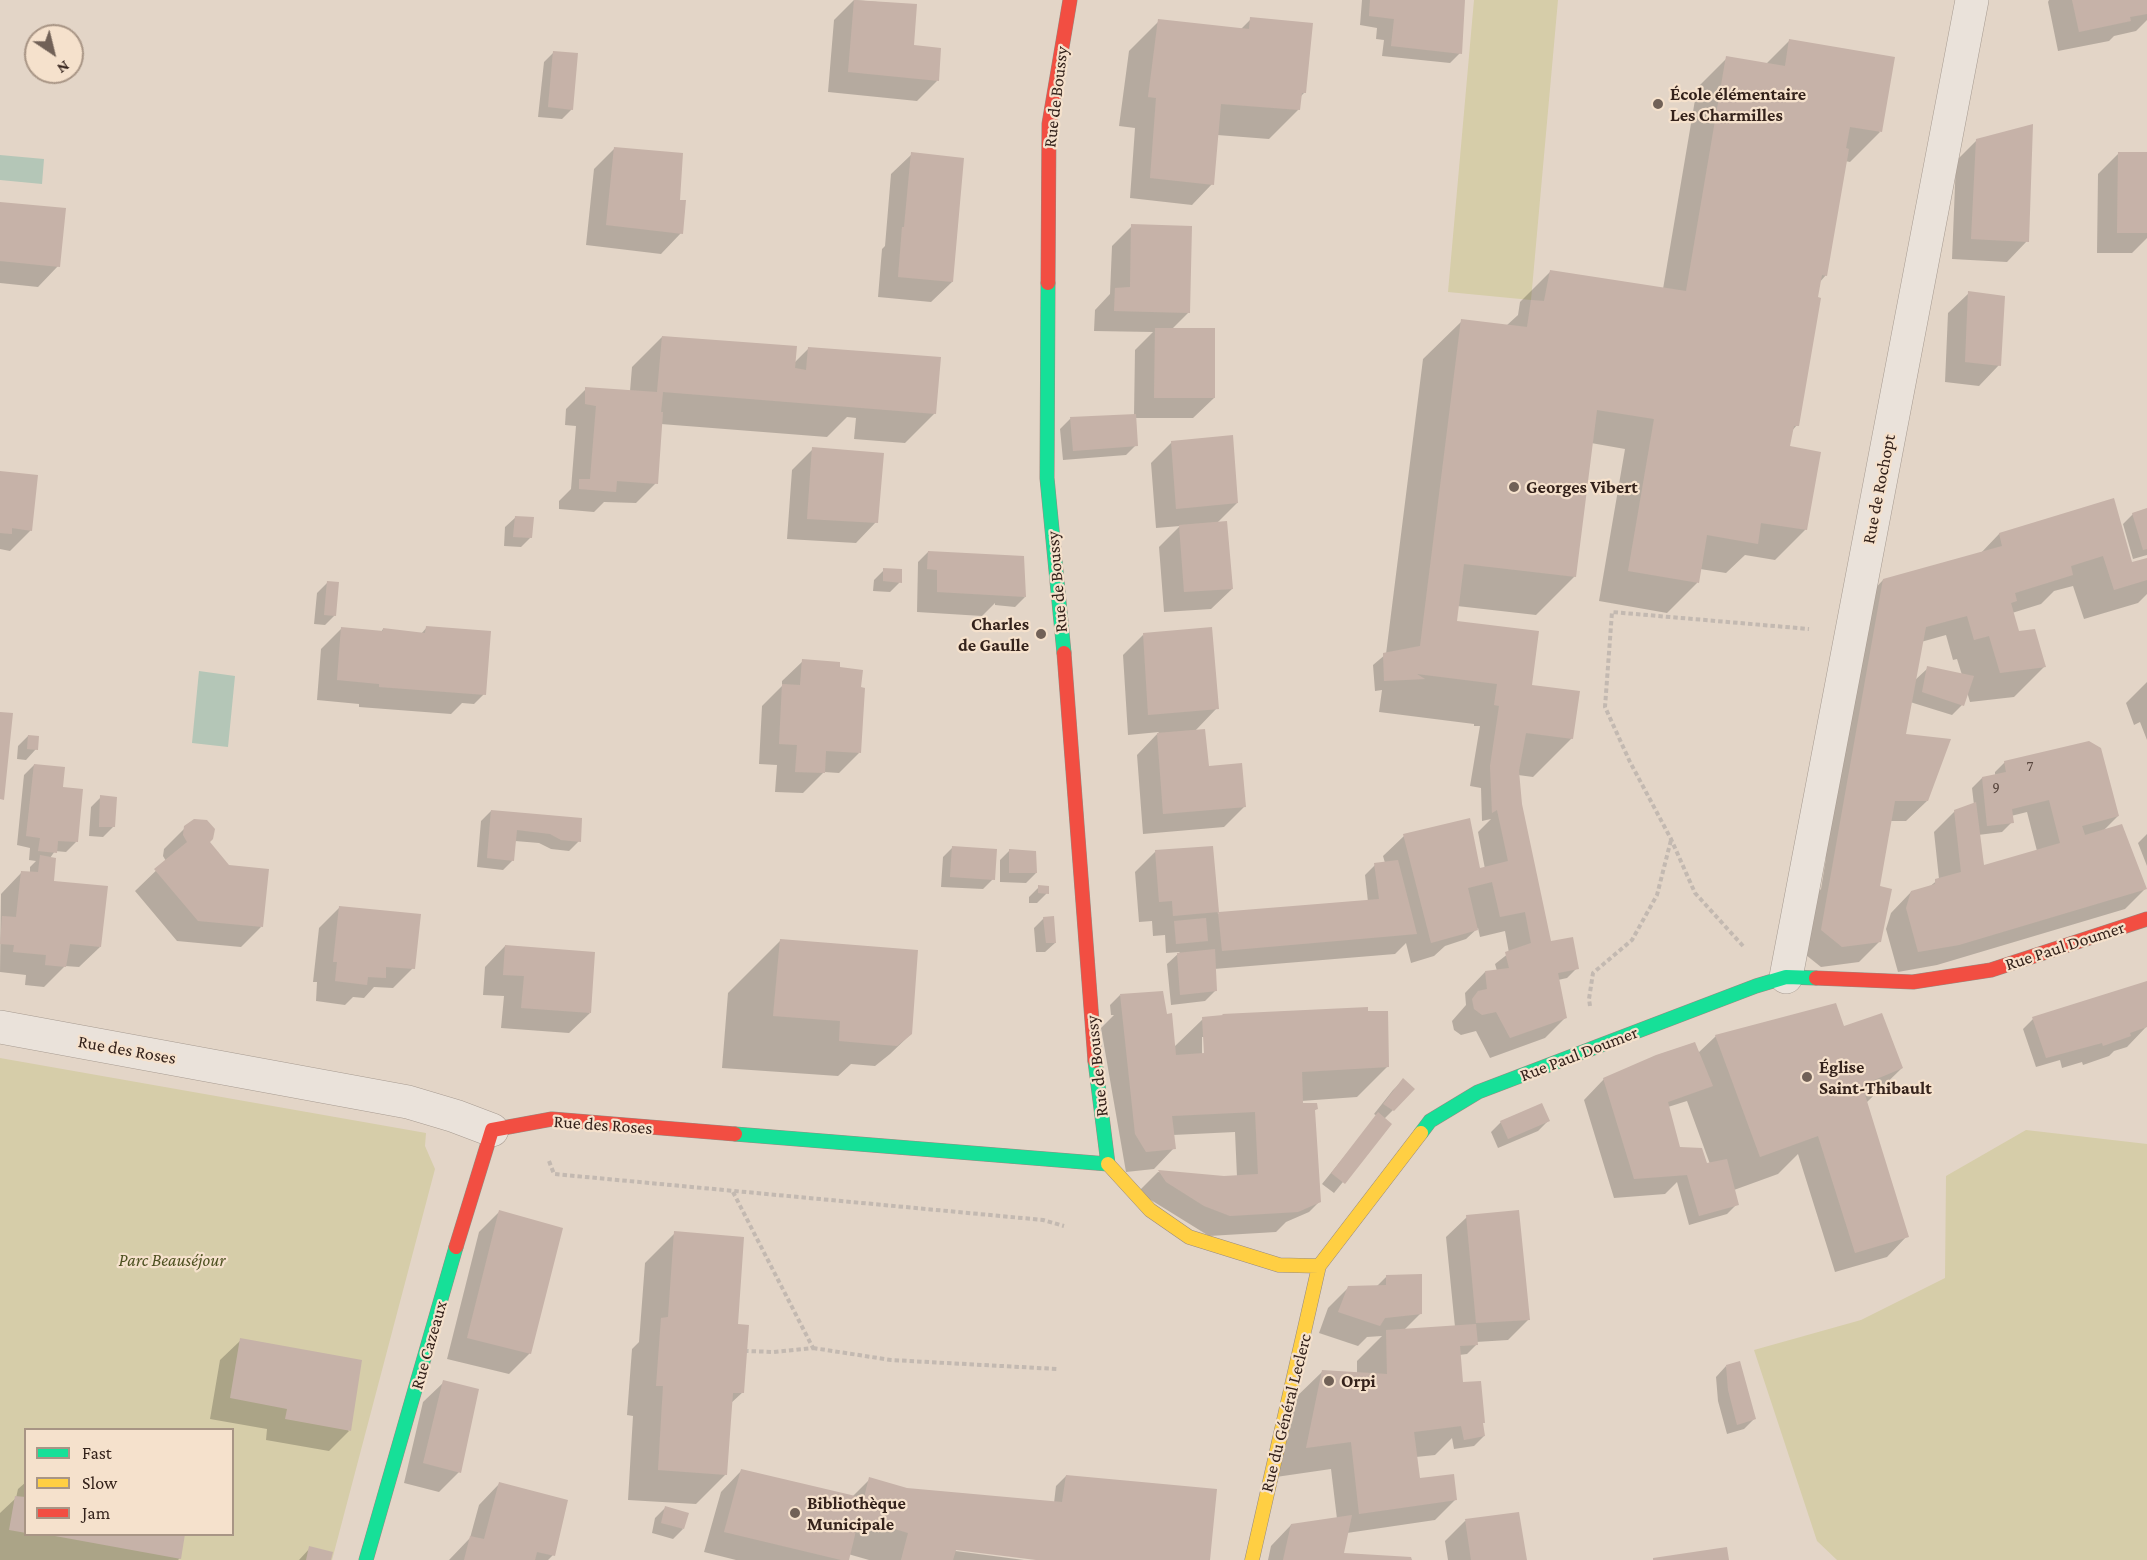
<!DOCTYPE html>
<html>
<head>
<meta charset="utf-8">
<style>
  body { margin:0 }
  #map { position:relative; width:2147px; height:1560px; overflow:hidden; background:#e3d5c7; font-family:"Crimson Pro",serif }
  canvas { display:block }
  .legend { position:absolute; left:24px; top:1428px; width:210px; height:108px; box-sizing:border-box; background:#f5e1cc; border:2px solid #a89585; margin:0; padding:8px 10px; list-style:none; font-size:18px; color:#34221b }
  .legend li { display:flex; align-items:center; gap:12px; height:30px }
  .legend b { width:30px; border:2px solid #a89585 }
  .north { position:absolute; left:24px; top:24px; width:60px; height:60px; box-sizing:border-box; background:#f5e1cc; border:2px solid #a89585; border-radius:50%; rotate:145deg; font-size:16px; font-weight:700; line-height:24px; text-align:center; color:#34221b }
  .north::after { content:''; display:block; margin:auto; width:21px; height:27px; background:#716157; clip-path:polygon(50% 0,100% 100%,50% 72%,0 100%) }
</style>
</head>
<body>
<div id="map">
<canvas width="2147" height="1560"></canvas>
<ul class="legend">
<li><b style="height:8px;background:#16e098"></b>Fast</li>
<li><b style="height:8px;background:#ffcf43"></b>Slow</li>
<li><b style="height:8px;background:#f24e42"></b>Jam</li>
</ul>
<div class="north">N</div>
</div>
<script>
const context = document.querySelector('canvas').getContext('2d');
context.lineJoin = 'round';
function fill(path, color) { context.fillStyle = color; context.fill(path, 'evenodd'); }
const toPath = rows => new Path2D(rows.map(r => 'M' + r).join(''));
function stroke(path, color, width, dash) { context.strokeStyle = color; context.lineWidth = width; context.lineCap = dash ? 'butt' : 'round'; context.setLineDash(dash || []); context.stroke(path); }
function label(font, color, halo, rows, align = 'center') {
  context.font = font + ' "Crimson Pro",serif'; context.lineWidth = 4.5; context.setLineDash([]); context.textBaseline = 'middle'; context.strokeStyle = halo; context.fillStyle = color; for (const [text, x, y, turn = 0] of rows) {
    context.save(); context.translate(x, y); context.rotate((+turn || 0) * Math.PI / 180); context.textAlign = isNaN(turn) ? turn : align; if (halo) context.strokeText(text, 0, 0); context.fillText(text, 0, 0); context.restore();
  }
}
fill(toPath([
  [1474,0,1558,0,1531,300,1448,292],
  [0,1058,426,1133,425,1146,435,1169,332,1560,0,1560],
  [26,1430,232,1430,232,1534,26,1534],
  [2026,1130,2147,1144,2147,1560,1837,1560,1817,1541,1754,1350,1861,1320,1945,1278,1946,1176]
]), '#d6cda9');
fill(toPath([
  [0,155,44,159,42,184,0,180],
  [199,671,235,676,228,747,192,743]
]), '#b4c6b7');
fill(toPath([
  [854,0,915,5,913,47,938,80,917,101,828,92,834,20],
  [1362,0,1463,0,1460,53,1450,63,1382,56,1384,40,1376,39,1377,28,1360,25],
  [2049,0,2147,0,2147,20,2136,31,2114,36,2109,41,2058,51,2048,2],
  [1251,19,1305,92,1300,97,1299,109,1269,139,1217,135,1212,184,1192,205,1130,198,1135,128,1119,126,1129,51,1159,21,1240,30],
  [1790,40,1880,132,1850,162,1845,161,1826,275,1819,283,1797,425,1791,432,1788,447,1806,529,1775,560,1745,555,1726,573,1700,569,1697,583,1667,613,1599,601,1625,449,1591,443,1575,576,1536,615,1457,606,1455,622,1530,687,1572,738,1533,777,1518,775,1521,806,1550,943,1577,968,1567,978,1558,980,1566,1017,1545,1038,1490,1058,1476,1031,1461,1035,1454,1030,1452,1021,1466,1005,1465,993,1485,972,1497,971,1495,964,1509,953,1505,931,1480,937,1478,928,1466,939,1445,946,1434,956,1411,963,1406,943,1395,954,1214,969,1215,991,1205,1001,1171,1005,1167,964,1180,952,1166,953,1165,935,1153,936,1152,921,1139,922,1135,872,1156,851,1212,848,1218,914,1368,902,1365,875,1375,865,1385,863,1383,856,1404,836,1479,870,1485,869,1478,832,1491,819,1482,821,1481,788,1470,786,1480,726,1474,726,1474,724,1379,712,1382,690,1375,691,1373,665,1386,654,1423,359,1462,321,1506,326,1518,315,1520,302,1550,272,1663,289,1697,88,1727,58,1766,64],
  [554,52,572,109,562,119,538,117,544,62],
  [1977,140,2027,241,2007,262,1952,259,1956,161],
  [614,149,677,205,681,233,661,254,586,245,594,169],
  [2119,153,2147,154,2147,238,2132,253,2097,253,2098,174],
  [912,154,952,282,931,302,878,297,882,249,885,246,891,174],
  [0,204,58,266,38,287,0,283],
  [1132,226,1189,312,1172,329,1214,398,1193,418,1135,418,1136,445,1126,455,1063,460,1060,429,1070,419,1134,415,1135,350,1153,332,1094,331,1095,310,1110,294,1112,246],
  [1969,293,1999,365,1979,386,1945,382,1948,313],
  [662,337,794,363,809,348,935,413,905,443,854,439,856,418,847,417,827,437,661,424,656,483,636,503,604,502,594,512,559,509,559,501,571,489,576,426,565,425,566,409,586,389,630,391,632,367],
  [1172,442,1237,503,1216,524,1232,589,1211,609,1164,612,1159,547,1180,526,1156,528,1151,463],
  [813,449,876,522,856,543,787,539,792,470],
  [0,473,31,530,10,551,0,549],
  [2113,500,2131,563,2147,559,2147,594,2138,603,2084,619,2073,586,2054,591,2041,604,2012,613,2017,633,2044,667,2014,697,1970,702,1967,692,1962,705,1952,715,1910,702,1904,735,1927,801,1906,821,1890,821,1878,886,1880,941,1859,962,1821,967,1801,951,1810,899,1821,889,1826,858,1818,857,1863,601,1883,580,1979,555,1999,534],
  [1946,635,1953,660,1957,659,1962,675,1928,668,1914,681,1921,642],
  [2147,510,2147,555,2133,559,2123,524,2133,514],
  [516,517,531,537,521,547,504,546,505,527],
  [928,552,1025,597,1015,607,995,605,995,603,982,616,917,612,918,562],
  [884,570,900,582,890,592,873,591,874,580],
  [327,583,335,615,325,625,314,624,317,593],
  [427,627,484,694,474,704,462,703,451,714,359,707,359,704,317,700,321,649,342,628,381,632,383,629,421,634],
  [1143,635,1217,708,1194,732,1208,767,1244,807,1224,827,1143,834,1137,755,1159,732,1128,735,1123,655],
  [803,661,859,753,839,773,824,772,803,793,775,792,777,765,759,764,762,706,782,686,782,681],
  [2147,682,2147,740,2140,722,2134,725,2126,703],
  [28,736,36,749,26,760,17,759,18,746],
  [2005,762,2118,816,2102,832,2145,889,2125,909,1937,965,1898,972,1886,929,1891,913,1911,892,1929,887,1939,879,1934,832,1955,811,1974,805,1972,788,1982,778,1995,776,1995,772],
  [2027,812,2037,851,1983,867,1978,835,2002,832,2012,822,2011,816],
  [34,765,62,788,76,842,66,852,55,851,50,858,52,882,100,947,79,967,65,966,44,987,25,985,26,975,0,972,1,894,21,873,30,874,30,867,36,861,29,860,30,848,17,845,24,775],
  [101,797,113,827,103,837,89,836,91,807],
  [491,811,579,841,569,851,551,849,539,843,515,841,513,860,503,870,477,867,481,821],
  [185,828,261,927,241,947,177,941,135,891,166,861,163,856,164,849],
  [2147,834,2147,866,2138,843],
  [953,847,993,879,983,889,941,887,943,857],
  [1010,850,1036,873,1026,883,1000,882,1000,860],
  [1039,887,1047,893,1037,903,1029,903,1029,897],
  [339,908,413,968,393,988,374,987,364,998,353,997,345,1005,316,1001,317,982,313,982,319,928],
  [1044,918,1055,943,1045,952,1036,952,1034,928],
  [780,941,911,1034,890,1054,875,1066,851,1064,838,1076,722,1068,728,993],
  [505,946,590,1013,569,1033,501,1028,504,996,483,995,485,967],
  [2147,982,2147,1026,2127,1047,2114,1051,2109,1056,2083,1065,2082,1062,2062,1068,2060,1060,2036,1067,2023,1029,2033,1019],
  [1120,995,1174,1047,1203,1019,1387,1067,1357,1097,1301,1101,1301,1105,1316,1109,1313,1112,1320,1201,1309,1212,1286,1222,1276,1232,1209,1236,1138,1192,1158,1172,1224,1178,1237,1177,1235,1132,1173,1135,1174,1148,1154,1169,1126,1172,1101,1028,1114,1015,1111,1015,1110,1005],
  [1202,1037,1204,1037,1205,1055,1202,1055],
  [1843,1027,1902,1068,1866,1103,1907,1236,1887,1257,1835,1272,1798,1154,1778,1174,1734,1190,1737,1204,1727,1214,1689,1225,1677,1182,1665,1194,1614,1198,1584,1100,1604,1079,1698,1053,1716,1036],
  [1687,1101,1710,1164,1706,1165,1679,1149,1668,1107],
  [1403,1080,1393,1110,1384,1119,1390,1124,1334,1193,1322,1184,1377,1116,1374,1114,1393,1090],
  [1541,1105,1548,1121,1538,1131,1498,1148,1491,1132,1501,1122],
  [500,1211,530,1353,509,1374,447,1359,479,1232],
  [1467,1217,1529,1319,1508,1340,1476,1342,1477,1344,1467,1354,1459,1355,1462,1386,1482,1424,1484,1436,1474,1446,1454,1449,1452,1438,1435,1455,1416,1457,1418,1479,1456,1499,1435,1520,1347,1533,1342,1554,1411,1560,1268,1560,1271,1546,1291,1525,1337,1519,1331,1469,1276,1477,1292,1401,1323,1371,1357,1373,1357,1361,1382,1336,1367,1337,1358,1346,1319,1333,1328,1308,1349,1287,1377,1286,1387,1276,1420,1314,1404,1330,1455,1327,1446,1237],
  [675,1233,736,1325,743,1392,730,1404,726,1474,696,1504,628,1500,633,1416,627,1415,632,1349,639,1342,645,1263],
  [241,1340,349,1431,329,1451,266,1440,267,1429,210,1419,220,1360],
  [1726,1366,1754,1419,1744,1429,1727,1434,1718,1401,1716,1377],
  [444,1382,459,1472,439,1492,404,1483,423,1402],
  [741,1471,852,1497,870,1479,907,1489,1054,1503,1056,1486,1066,1476,1208,1560,1048,1560,949,1547,948,1550,1024,1560,869,1560,848,1554,847,1560,736,1560,704,1552,721,1492],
  [26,1482,26,1534,183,1534,180,1558,178,1560,0,1560,0,1513,16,1498,18,1489],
  [499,1484,553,1555,548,1560,449,1560,470,1538,479,1505],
  [665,1508,683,1529,673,1539,652,1533,655,1518],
  [1518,1513,1525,1560,1448,1560,1445,1541,1465,1521],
  [310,1548,329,1560,299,1560]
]), '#0003');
fill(toPath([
  [854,0,917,4,914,45,941,48,939,81,848,72],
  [1370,0,1465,0,1462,54,1391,46,1394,19,1369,16],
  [2072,0,2147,0,2147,14,2130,17,2131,21,2079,32],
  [1250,17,1313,23,1306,93,1302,93,1300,110,1221,104,1214,185,1150,178,1156,98,1148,97,1158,19,1249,29],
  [1789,39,1895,57,1882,132,1850,127,1846,148,1849,149,1827,276,1822,275,1818,297,1821,298,1799,426,1794,426,1790,446,1821,452,1807,530,1761,523,1758,544,1707,535,1699,583,1628,571,1654,419,1597,410,1576,577,1464,564,1457,621,1539,631,1532,685,1580,691,1573,739,1526,733,1519,771,1522,804,1551,941,1573,937,1579,969,1558,973,1567,1018,1510,1038,1496,1012,1482,1015,1474,1009,1472,999,1478,991,1487,989,1485,971,1509,968,1505,952,1531,943,1525,912,1500,917,1492,882,1468,888,1478,930,1431,943,1403,834,1470,818,1480,868,1508,861,1497,810,1492,813,1490,766,1499,706,1494,705,1497,684,1417,674,1425,679,1384,681,1383,653,1420,646,1461,319,1527,327,1531,300,1544,301,1550,270,1686,291,1726,56,1785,66],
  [553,51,578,53,573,110,548,107],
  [2033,124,2029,242,1971,239,1976,139],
  [614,147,683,153,680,200,686,200,683,234,606,225],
  [911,152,964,158,953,282,898,277,902,227,904,227],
  [2118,152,2147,152,2147,233,2117,233],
  [0,202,66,208,60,267,0,261],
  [1131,224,1192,226,1190,313,1114,311,1115,288,1130,287],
  [1968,291,2005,296,2001,366,1965,362],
  [1155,328,1215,328,1215,398,1154,398],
  [662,336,797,346,795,368,806,370,808,347,941,357,936,414,663,392,661,412,663,412,658,484,617,481,616,492,579,489,579,479,590,479,596,406,585,404,585,387,657,392],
  [1136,414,1138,446,1073,451,1070,417],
  [1233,435,1238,503,1176,509,1171,441],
  [812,447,884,453,878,523,807,519],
  [0,471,38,475,32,531,12,528,12,534,0,533],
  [2114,498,2132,562,2147,558,2147,580,2114,590,2103,556,2071,566,2073,575,2015,593,2017,601,2011,603,2019,631,2035,629,2046,667,2000,673,1989,636,1974,640,1967,616,1926,627,1906,734,1951,739,1928,801,1895,801,1880,886,1892,889,1881,942,1842,947,1821,930,1883,579,2002,546,1999,533],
  [2147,508,2147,549,2143,550,2132,513],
  [515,516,534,517,532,538,513,537],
  [1227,521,1233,589,1184,592,1179,525],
  [928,551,1024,556,1026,597,937,592,937,570,927,569],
  [883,568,902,569,902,583,883,581],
  [327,581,339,582,336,616,324,615],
  [426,626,491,631,486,695,379,687,379,684,337,680,341,627,383,631,383,628,425,633],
  [1212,627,1219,709,1148,715,1143,633],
  [802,659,840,662,840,667,863,670,861,687,865,688,861,753,826,751,825,773,795,772,797,745,779,744,782,684,800,685],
  [1927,666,1974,676,1964,706,1922,692],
  [0,712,13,713,4,800,0,799],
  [1205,729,1209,766,1242,763,1246,807,1163,814,1157,733],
  [28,735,39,736,38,750,27,749],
  [2089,741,2101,748,2119,816,2082,826,2085,835,2122,824,2147,889,1959,945,1918,952,1906,908,1911,891,1935,884,1935,879,1961,872,1954,810,1976,802,1984,865,2060,843,2049,800,2012,809,2014,823,1987,826,1982,777,2006,772,2004,761],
  [34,764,65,767,63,787,83,789,78,842,58,841,57,853,38,851,40,838,26,836],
  [100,795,117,797,115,827,99,827],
  [491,810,582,818,581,842,561,840,550,834,517,830,514,861,487,858],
  [194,819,207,820,215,829,213,839,210,842,229,865,269,869,263,927,198,921,154,869,187,842,183,835,184,826],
  [952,846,997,849,995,880,950,877],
  [1213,846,1219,912,1379,899,1374,863,1398,860,1417,934,1222,951,1218,912,1173,916,1172,901,1159,902,1155,850],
  [1009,849,1036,851,1037,873,1009,873],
  [40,855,56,858,54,881,108,886,101,947,70,944,66,967,45,965,46,955,13,952,14,945,0,944,2,916,16,917,21,871,38,872],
  [1038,885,1049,886,1049,894,1038,893],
  [339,906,421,914,415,969,386,967,386,978,368,977,367,985,335,981,337,962,333,962],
  [1054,916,1056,943,1046,943,1043,917],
  [1206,918,1208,941,1176,944,1174,921],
  [780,939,918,950,912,1034,897,1046,839,1041,840,1021,773,1016],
  [505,945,595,952,591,1013,521,1008,524,976,503,975],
  [1215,949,1217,991,1180,995,1177,953],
  [2147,981,2147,1027,2130,1033,2131,1036,2103,1046,2102,1043,2046,1058,2032,1017],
  [1163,991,1167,1014,1172,1013,1176,1055,1204,1053,1202,1017,1223,1015,1222,1014,1368,1007,1368,1011,1388,1011,1389,1067,1302,1072,1303,1103,1317,1103,1318,1109,1315,1110,1321,1202,1298,1212,1230,1216,1204,1206,1166,1182,1158,1170,1224,1176,1258,1174,1255,1112,1172,1116,1176,1149,1146,1152,1135,1134,1120,994],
  [1836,1003,1844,1026,1882,1013,1903,1068,1862,1085,1909,1237,1855,1253,1818,1136,1760,1157,1715,1035],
  [1695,1042,1713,1086,1668,1102,1680,1147,1702,1148,1707,1163,1727,1159,1739,1205,1699,1216,1687,1175,1634,1179,1603,1078,1656,1055],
  [1403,1078,1415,1089,1394,1111,1383,1104],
  [1542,1103,1550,1121,1508,1139,1500,1121],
  [1378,1112,1392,1124,1345,1184,1331,1173],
  [499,1210,563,1228,531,1354,467,1338],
  [1519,1210,1530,1320,1476,1323,1466,1215],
  [674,1231,744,1237,738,1324,749,1325,744,1393,733,1393,727,1475,658,1470,663,1386,656,1386,661,1318,668,1317],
  [1422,1274,1422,1314,1385,1318,1380,1326,1338,1312,1348,1286,1386,1285,1386,1275],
  [1476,1324,1478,1345,1460,1346,1463,1382,1481,1381,1485,1423,1483,1423,1485,1436,1464,1440,1461,1426,1414,1432,1420,1478,1454,1474,1457,1500,1359,1514,1351,1442,1306,1448,1322,1370,1387,1374,1386,1330],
  [240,1338,362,1360,351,1431,285,1419,287,1409,230,1398],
  [1740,1361,1756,1419,1737,1425,1728,1390,1726,1365],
  [443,1380,479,1389,461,1473,423,1463],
  [741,1469,864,1498,869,1477,907,1488,1062,1502,1066,1475,1217,1489,1210,1560,1036,1560,956,1550,953,1560,901,1560,908,1533,859,1518,849,1560,841,1560,724,1532],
  [499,1482,568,1500,555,1556,537,1552,535,1560,464,1560,470,1536,484,1539],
  [15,1496,26,1497,26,1533,9,1530],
  [665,1506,689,1513,684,1529,661,1523],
  [1519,1512,1527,1560,1471,1560,1465,1519],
  [1352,1515,1344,1553,1411,1557,1412,1560,1283,1560,1291,1524],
  [44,1534,185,1534,181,1559],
  [309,1546,333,1552,331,1560,306,1560],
  [1727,1547,1729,1560,1653,1560,1653,1558]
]), '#c6b2a8');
const street = toPath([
  [1786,977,1972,0],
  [0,1027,408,1102,455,1116,492,1130]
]);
const fast = toPath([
  [1048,283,1047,478,1064,653],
  [1095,1061,1108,1164],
  [1421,1133,1430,1121,1478,1092,1756,986,1786,977,1816,978],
  [735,1134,1108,1164],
  [366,1560,456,1247]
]);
const slow = toPath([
  [1108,1164,1150,1210,1189,1237,1279,1265,1319,1266],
  [1252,1560,1319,1266,1421,1133]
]);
const jam = toPath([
  [1048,283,1049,124,1070,0],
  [1064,653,1095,1061],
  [1816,978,1913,982,1991,970,2147,919],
  [456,1247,492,1130,552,1119,735,1134]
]);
stroke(street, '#a79b91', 34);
stroke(fast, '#978a81', 15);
stroke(slow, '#978a81', 15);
stroke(jam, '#978a81', 15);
stroke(toPath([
  [1743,946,1695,893,1671,839,1630,762,1605,707,1612,612,1809,629],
  [1590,1006,1589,999,1593,973,1632,940,1657,895,1671,840],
  [549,1161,554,1174,1043,1220,1064,1226],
  [733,1192,813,1348,774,1352,747,1351],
  [813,1348,891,1360,1057,1369]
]), '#c3b9b1', 4, [4.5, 3]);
stroke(street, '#eae2da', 33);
stroke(fast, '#16e098', 14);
stroke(slow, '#ffcf43', 14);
stroke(jam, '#f24e42', 14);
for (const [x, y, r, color] of [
  [1658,104,6,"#716157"],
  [1514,487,6,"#716157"],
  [1041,634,6,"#716157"],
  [1807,1077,6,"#716157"],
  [1329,1381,6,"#716157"],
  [795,1513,6,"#716157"]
]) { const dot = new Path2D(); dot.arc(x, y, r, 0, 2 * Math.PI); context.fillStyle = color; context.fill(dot); stroke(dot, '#f5e1cc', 2); }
label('15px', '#58463e', null, [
  ["7",2030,766],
  ["9",1996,787]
]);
label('bold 18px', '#34221b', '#f5e1cc', [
  ["École élémentaire",1670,94],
  ["Les Charmilles",1670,115],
  ["Georges Vibert",1526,487],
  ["Charles",1029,624,"right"],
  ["de Gaulle",1029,645,"right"],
  ["Église",1819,1067],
  ["Saint-Thibault",1819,1088],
  ["Orpi",1341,1381],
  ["Bibliothèque",807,1503],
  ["Municipale",807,1524]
], 'left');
label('18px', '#34221b', '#f5e1cc', [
  ["Rue de Boussy",1056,97,-83],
  ["Rue de Rochopt",1879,489,-79],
  ["Rue de Boussy",1057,582,-95],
  ["Rue Paul Doumer",2065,946,-18],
  ["Rue des Roses",127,1050,10],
  ["Rue Paul Doumer",1579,1054,-21],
  ["Rue de Boussy",1097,1066,-96],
  ["Rue des Roses",603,1125,4],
  ["Rue Cazeaux",429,1345,-74],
  ["Rue du Général Leclerc",1286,1413,-76]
]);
label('italic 18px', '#4e5121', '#f5e1cc', [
  ["Parc Beauséjour",172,1260]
]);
</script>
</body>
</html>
